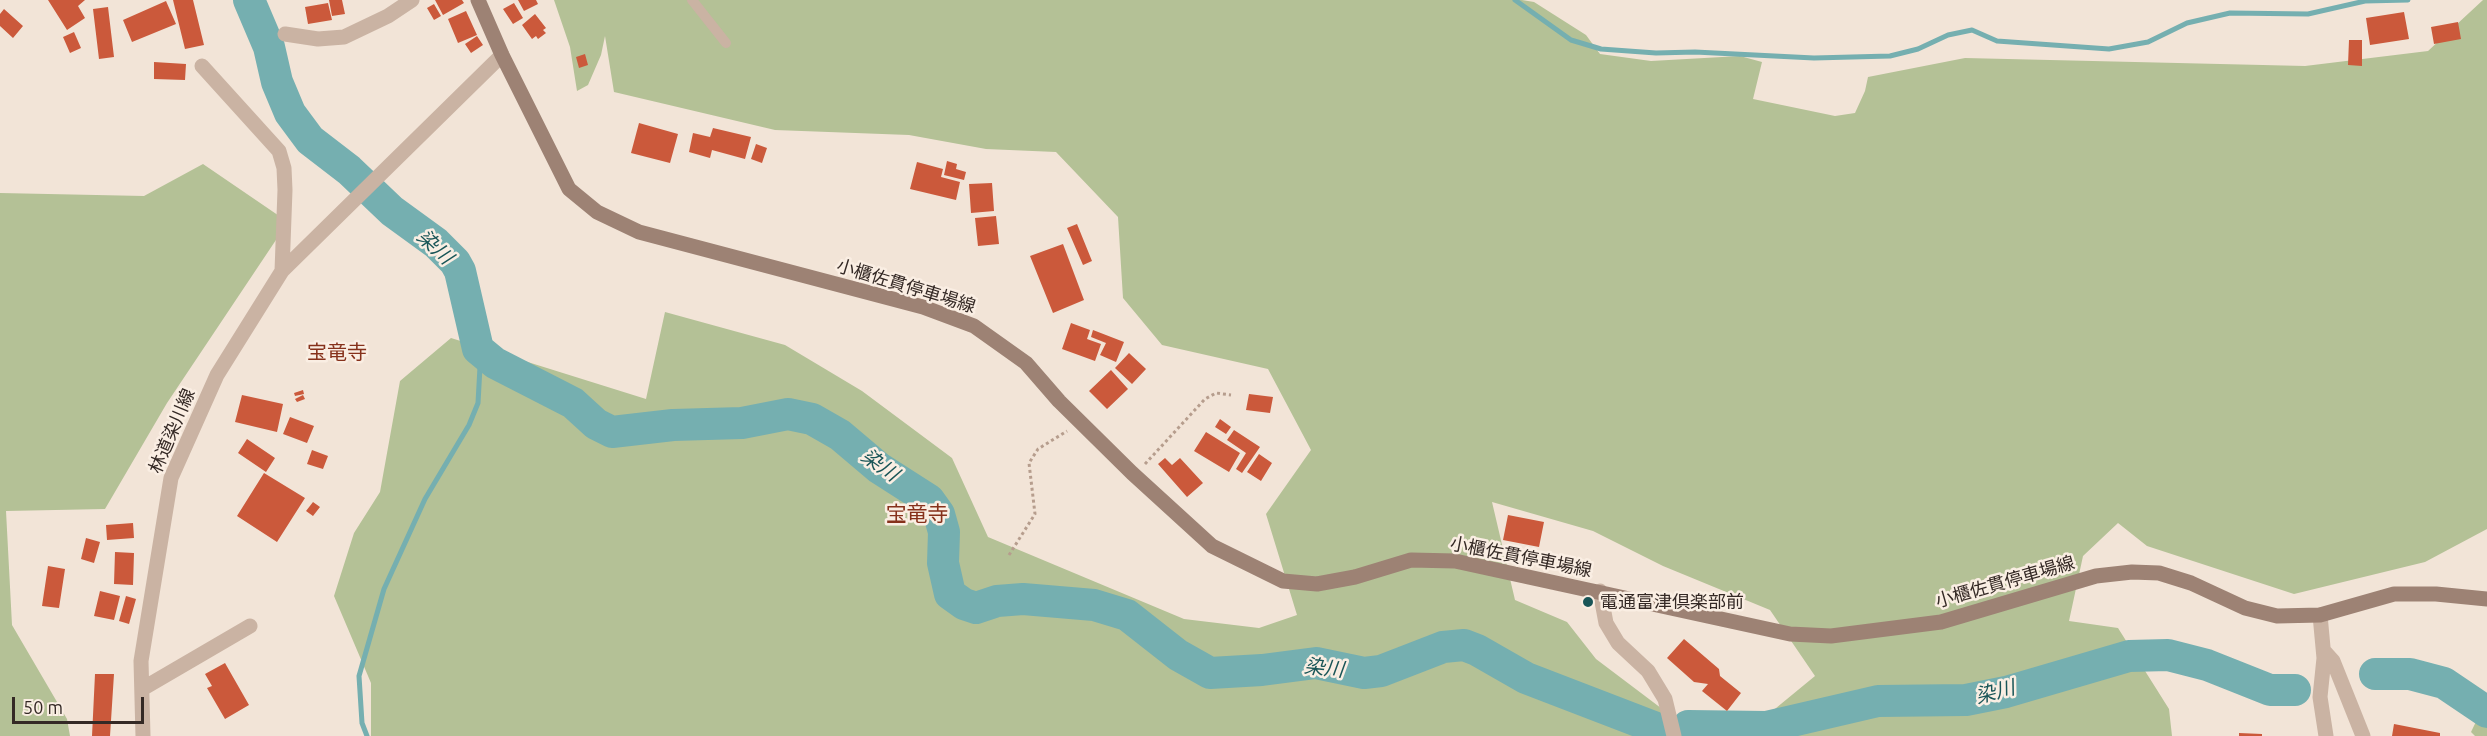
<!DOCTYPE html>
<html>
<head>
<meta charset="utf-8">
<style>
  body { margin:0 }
  #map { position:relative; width:2487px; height:736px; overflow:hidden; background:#f2e4d7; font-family:Ubuntu,sans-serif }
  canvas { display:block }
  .scale { position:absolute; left:12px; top:697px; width:132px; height:27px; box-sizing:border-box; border:3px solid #342925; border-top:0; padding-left:8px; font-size:18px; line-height:21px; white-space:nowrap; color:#342925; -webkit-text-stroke:4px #faeee3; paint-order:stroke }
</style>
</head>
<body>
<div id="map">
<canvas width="2487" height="736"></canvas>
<div class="scale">50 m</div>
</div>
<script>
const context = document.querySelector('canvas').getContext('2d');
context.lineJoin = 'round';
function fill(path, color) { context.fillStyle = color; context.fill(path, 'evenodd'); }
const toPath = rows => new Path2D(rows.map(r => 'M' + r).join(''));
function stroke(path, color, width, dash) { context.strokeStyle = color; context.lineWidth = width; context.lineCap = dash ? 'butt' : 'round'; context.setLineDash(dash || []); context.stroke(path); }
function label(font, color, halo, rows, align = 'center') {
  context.font = font + ' Ubuntu,"Noto Sans JP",sans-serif'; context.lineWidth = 5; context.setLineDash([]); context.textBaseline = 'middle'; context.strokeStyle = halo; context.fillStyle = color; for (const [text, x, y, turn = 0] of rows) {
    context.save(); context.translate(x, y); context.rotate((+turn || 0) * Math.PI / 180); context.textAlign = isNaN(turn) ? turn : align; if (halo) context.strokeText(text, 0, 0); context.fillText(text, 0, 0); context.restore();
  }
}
fill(toPath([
  [554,0,1522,0,1534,2,1586,35,1600,54,1651,61,1740,56,1762,62,1753,99,1835,116,1855,113,1865,91,1868,77,1965,58,2305,66,2428,51,2483,0,2487,0,2487,529,2425,562,2294,594,2147,546,2118,523,2083,556,2069,621,2118,628,2169,709,2172,736,1742,736,1815,676,1770,610,1663,566,1593,531,1492,502,1515,600,1567,622,1596,659,1698,736,371,736,371,683,334,596,354,533,380,492,400,381,451,338,646,399,665,312,785,345,862,391,952,458,988,537,1184,619,1259,628,1297,615,1266,514,1311,450,1268,369,1162,345,1123,298,1118,217,1056,152,986,149,909,135,775,130,614,92,605,36,601,55,588,85,577,91,570,47],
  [203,164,288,222,167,403,105,509,6,511,12,625,67,719,70,736,0,736,0,193,144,196],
  [2487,699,2487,736,2475,736,2471,732]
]), '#b4c196');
stroke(toPath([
  [1515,0,1571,40,1601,49,1656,53,1695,52,1814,58,1890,56,1918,49,1948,35,1972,30,1997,41,2109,49,2148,42,2187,23,2230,13,2308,14,2365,1,2408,0],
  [367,736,362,723,359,676,384,589,425,499,469,425,478,403,480,367,478,349]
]), '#75afb0', 5);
stroke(toPath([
  [249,0,269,47,277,82,290,113,310,140,349,170,392,211,436,243,455,262,460,271,478,349,495,363,573,403,596,424,612,432,673,425,742,423,788,414,812,419,840,435,879,468,929,500,939,514,944,532,943,563,950,594,964,604,976,608,997,601,1023,599,1094,605,1127,615,1178,655,1210,673,1262,670,1316,663,1364,673,1381,671,1443,647,1464,645,1477,650,1526,678,1656,728],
  [2375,674,2410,674,2444,683,2487,712],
  [1688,726,1766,727,1878,701,1966,700,2006,692,2129,656,2168,655,2207,665,2270,690,2295,690]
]), '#75afb0', 32);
fill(toPath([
  [48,0,85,0,78,6,85,18,67,30],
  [173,0,193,0,204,45,185,49],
  [329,0,342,0,345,14,332,16],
  [435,0,462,0,464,3,443,15],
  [518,0,536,0,538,4,524,11],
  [166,1,176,24,132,42,123,20],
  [328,3,332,20,308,24,305,7],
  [514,3,523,18,513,24,503,9],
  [434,4,441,16,434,20,427,8],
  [108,7,114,57,99,59,93,9],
  [4,9,23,26,13,38,0,26,0,14],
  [466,11,477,35,458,43,448,19],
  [2404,12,2409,39,2370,45,2366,18],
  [535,14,546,28,543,30,546,33,538,39,536,36,532,39,522,25],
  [2458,22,2461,39,2434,44,2431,27],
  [74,32,81,48,70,53,63,37],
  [477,36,483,45,471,53,465,44],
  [2349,40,2362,40,2362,66,2348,65],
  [585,54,588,65,579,68,576,57],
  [154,62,186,64,185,80,154,79],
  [639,123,678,134,670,163,631,153],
  [713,128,751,137,745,159,712,150,710,158,689,152,693,133,710,137],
  [756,144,767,148,762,163,751,159],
  [947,161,957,164,956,169,966,172,964,180,944,175],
  [917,162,943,169,941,177,960,182,956,200,910,189],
  [992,183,994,211,971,213,969,184],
  [996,216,999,244,978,246,975,218],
  [1077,224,1092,261,1083,265,1067,228],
  [1063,244,1084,300,1053,313,1030,256],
  [1071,323,1090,330,1087,339,1101,344,1095,361,1062,349],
  [1093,330,1124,342,1116,362,1100,355,1106,343,1091,337],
  [1129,353,1146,369,1132,384,1115,368],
  [1111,370,1128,389,1107,409,1089,391],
  [303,390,304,394,295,396,294,393],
  [1249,394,1273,397,1270,413,1246,410],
  [242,395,283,404,277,432,235,422],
  [303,395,305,399,297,402,295,399],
  [290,417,314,426,307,443,283,434],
  [1220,419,1231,427,1226,434,1215,427],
  [1234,430,1260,447,1242,473,1236,469,1246,453,1227,440],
  [1206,432,1240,453,1229,472,1194,451],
  [247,439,275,458,266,472,238,453],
  [312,450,328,456,323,469,307,464],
  [1259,454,1272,463,1261,481,1247,472],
  [1165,458,1172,465,1180,458,1203,483,1187,497,1158,464],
  [264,473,305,498,277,542,237,516],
  [313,502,320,507,313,516,306,511],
  [1508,515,1544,522,1539,547,1503,540],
  [133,523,134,538,107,540,106,525],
  [86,538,100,542,94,563,81,559],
  [115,552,134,553,133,585,114,584],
  [48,566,65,569,59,608,42,606],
  [100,591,120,596,114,620,94,616],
  [126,596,136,599,129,624,119,621],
  [1684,639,1719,669,1720,676,1741,693,1727,711,1702,691,1708,684,1694,682,1667,658],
  [225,663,249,705,225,719,207,688,212,686,205,674],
  [95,674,114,674,110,736,92,736],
  [2394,724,2440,733,2440,736,2392,736],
  [2239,733,2262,734,2262,736,2239,736]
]), '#cb593b');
stroke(toPath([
  [1145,464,1205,399,1216,393,1231,395],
  [1009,555,1035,514,1029,463,1038,449,1067,431]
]), '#b69d8d', 3, [3, 3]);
stroke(toPath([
  [692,0,726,43]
]), '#cab3a3', 10);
stroke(toPath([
  [285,34,318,39,344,37,388,16,412,0],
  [202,66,279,151,284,168,285,190,282,271],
  [1600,591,1606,623,1618,643,1648,671,1665,699,1674,736],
  [2320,615,2324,658,2320,697,2326,736],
  [2324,651,2333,661,2363,736],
  [142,689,250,626],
  [143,736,141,661,171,478,217,375,282,271,502,55]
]), '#cab3a3', 15);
stroke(toPath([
  [478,0,502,55,569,189,597,212,639,232,923,307,974,326,1026,363,1059,401,1132,473,1212,546,1283,581,1317,584,1355,577,1411,560,1455,561,1790,634,1831,636,1941,622,2096,576,2132,572,2159,573,2191,583,2245,608,2277,616,2320,615,2394,594,2436,594,2487,599]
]), '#9d8274', 15);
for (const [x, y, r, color] of [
  [1588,602,6,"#195557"]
]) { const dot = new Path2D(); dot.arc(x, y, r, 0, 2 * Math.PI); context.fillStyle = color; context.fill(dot); stroke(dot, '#faeee3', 2); }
label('18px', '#342925', '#faeee3', [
  ["小櫃佐貫停車場線",906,286,17],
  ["林道染川線",172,431,-67],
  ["小櫃佐貫停車場線",1521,557,11],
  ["小櫃佐貫停車場線",2005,582,-16]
]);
label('18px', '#342925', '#faeee3', [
  ["電通富津倶楽部前",1600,602]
], 'left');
label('italic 20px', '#195557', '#faeee3', [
  ["染川",435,247,43],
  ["染川",880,465,35],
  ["染川",1324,668,6],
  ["染川",1995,692,-15]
]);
label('20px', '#86311b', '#faeee3', [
  ["宝竜寺",337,352]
]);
label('21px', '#86311b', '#faeee3', [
  ["宝竜寺",917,514]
]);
</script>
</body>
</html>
